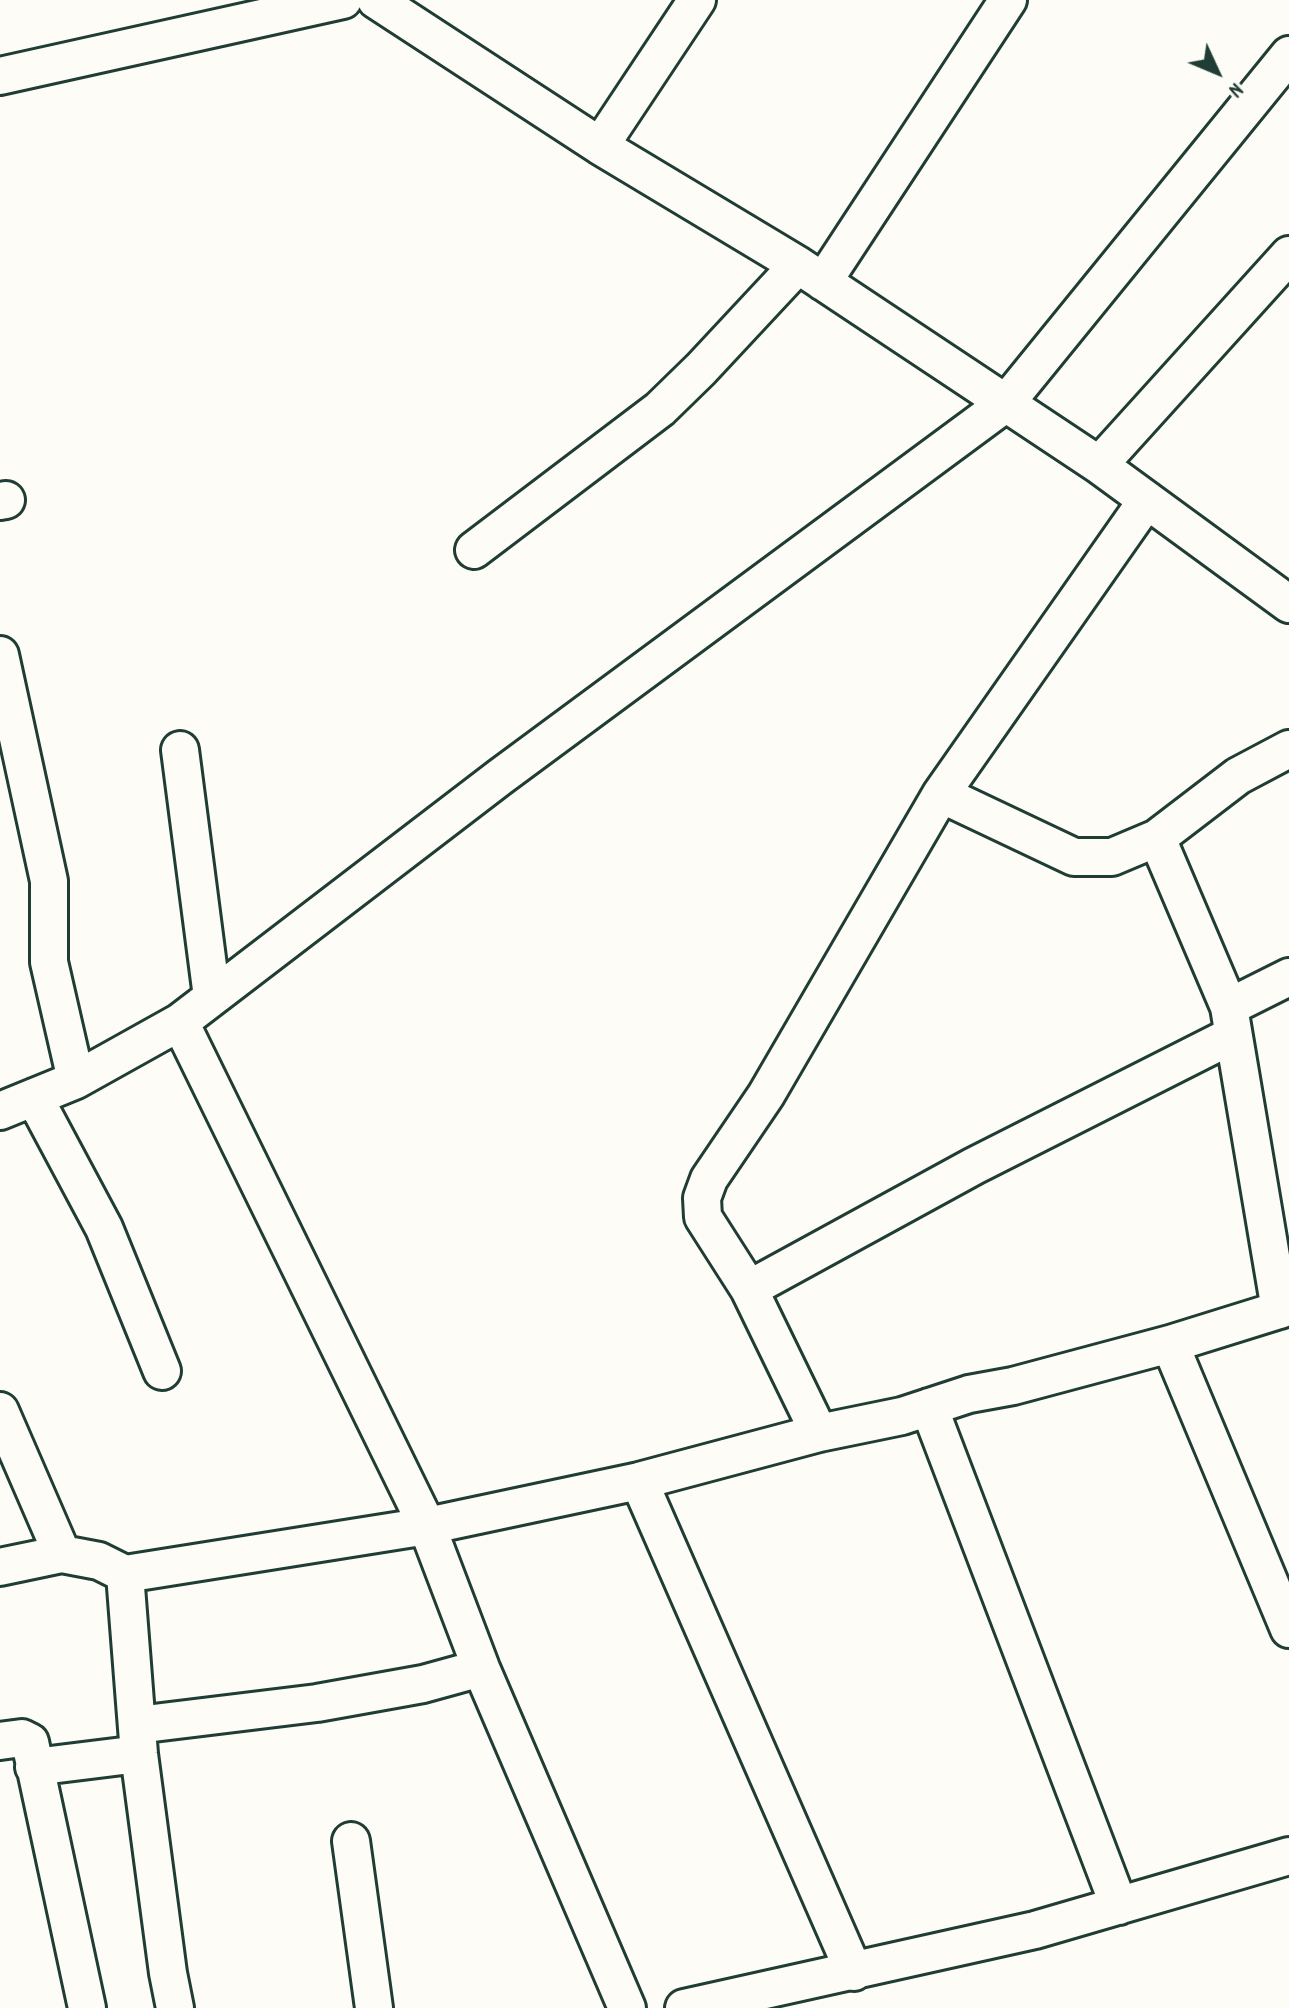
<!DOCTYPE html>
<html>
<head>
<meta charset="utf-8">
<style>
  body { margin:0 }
  #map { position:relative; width:1289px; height:2008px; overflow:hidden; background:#fdfcf7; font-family:Dekko,sans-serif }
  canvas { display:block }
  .north { position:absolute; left:1177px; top:32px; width:80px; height:80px; -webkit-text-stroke:6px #fdfcf7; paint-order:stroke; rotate:134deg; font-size:22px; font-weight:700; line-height:32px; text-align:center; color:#1f3d34 }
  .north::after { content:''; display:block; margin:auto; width:28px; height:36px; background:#1f3d34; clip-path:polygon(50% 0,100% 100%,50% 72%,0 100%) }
</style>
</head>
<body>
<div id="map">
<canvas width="1289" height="2008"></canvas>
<div class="north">N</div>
</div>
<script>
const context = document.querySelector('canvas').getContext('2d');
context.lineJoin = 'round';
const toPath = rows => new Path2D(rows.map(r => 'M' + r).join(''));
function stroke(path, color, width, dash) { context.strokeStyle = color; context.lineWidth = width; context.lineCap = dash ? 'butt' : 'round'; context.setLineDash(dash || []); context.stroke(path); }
const minor = toPath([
  [376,0,600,146,798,265,1099,465,1289,604],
  [0,76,343,0],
  [600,146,697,0],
  [823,282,1008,0],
  [1099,465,1289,255],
  [0,501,6,500],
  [474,550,660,409,701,369,798,265],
  [0,655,49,881,49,962,76,1080],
  [180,750,212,997],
  [941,794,1074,857,1112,857,1157,838,1238,776,1289,749],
  [1157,838,1229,1007,1280,1310],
  [1229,1007,1289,977],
  [180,1022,427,1526,481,1668,627,2008],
  [34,1097,104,1228,162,1371],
  [0,1111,76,1080,180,1022,500,777,1006,403,1289,55],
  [749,1289,974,1166,1233,1035],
  [1170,1344,1289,1629],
  [929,1407,1119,1906],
  [0,1411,62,1554],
  [819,1433,749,1289,703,1217,702,1198,709,1179,766,1095,941,794,1147,500],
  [639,1481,854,1972],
  [0,1567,62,1554,99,1561,125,1574,427,1526,639,1481,819,1433,902,1416,969,1394,1013,1386,1170,1344,1289,1307],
  [125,1574,139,1754,168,1973,175,2008],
  [137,1725,317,1703,423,1684,481,1668],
  [0,1741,22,1738,30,1742,87,2008],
  [34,1767,139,1754],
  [351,1841,374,2008],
  [684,2008,1035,1930,1289,1856]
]);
stroke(minor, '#1f3d34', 42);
stroke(minor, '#fdfcf7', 36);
</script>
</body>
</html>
